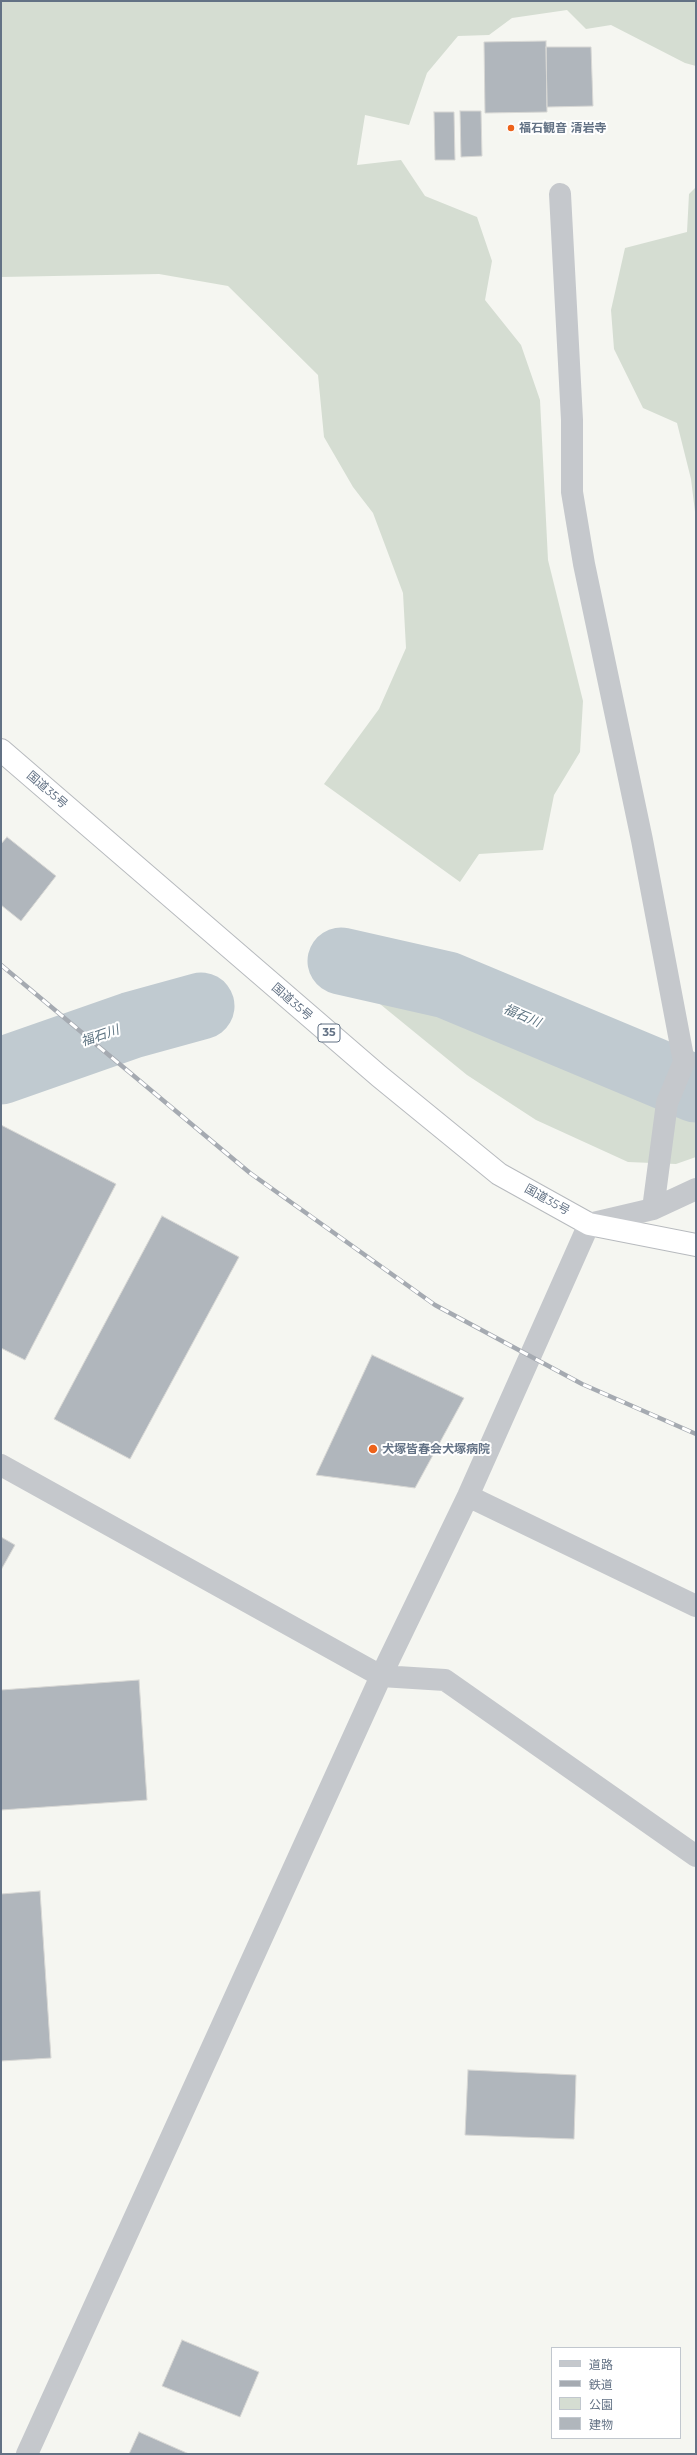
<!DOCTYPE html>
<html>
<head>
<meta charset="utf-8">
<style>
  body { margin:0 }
  #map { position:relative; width:697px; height:2455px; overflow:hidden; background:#f5f6f1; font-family:Montserrat,"Noto Sans JP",sans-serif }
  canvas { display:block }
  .frame { position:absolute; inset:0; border:2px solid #637285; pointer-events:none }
  .legend { position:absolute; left:551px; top:2347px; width:130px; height:92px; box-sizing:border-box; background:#fff; border:1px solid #c1c7ce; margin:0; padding:5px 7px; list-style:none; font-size:12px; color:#637285 }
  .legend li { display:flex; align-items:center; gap:8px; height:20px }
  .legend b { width:20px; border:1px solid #c1c7ce }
</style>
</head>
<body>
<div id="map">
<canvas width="697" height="2455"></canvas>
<div class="frame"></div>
<ul class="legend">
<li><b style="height:5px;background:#c5c8cc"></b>道路</li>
<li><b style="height:5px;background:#a5aab1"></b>鉄道</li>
<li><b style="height:11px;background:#d5ddd2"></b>公園</li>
<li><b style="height:11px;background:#b0b6bc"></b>建物</li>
</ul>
</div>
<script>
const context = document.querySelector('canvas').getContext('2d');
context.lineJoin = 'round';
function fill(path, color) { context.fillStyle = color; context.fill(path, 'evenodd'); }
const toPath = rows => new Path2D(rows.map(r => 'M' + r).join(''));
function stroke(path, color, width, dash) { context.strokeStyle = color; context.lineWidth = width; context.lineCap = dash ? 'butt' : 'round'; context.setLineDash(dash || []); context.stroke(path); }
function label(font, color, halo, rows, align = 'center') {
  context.font = font + ' Montserrat,"Noto Sans JP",sans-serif'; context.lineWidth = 4; context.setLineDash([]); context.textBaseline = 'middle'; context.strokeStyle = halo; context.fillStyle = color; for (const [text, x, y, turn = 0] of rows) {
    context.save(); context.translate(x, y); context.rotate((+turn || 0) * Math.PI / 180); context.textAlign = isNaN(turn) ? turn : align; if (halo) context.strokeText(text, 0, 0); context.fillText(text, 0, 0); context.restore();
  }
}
fill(toPath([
  [1,1,696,1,696,66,685,63,611,25,586,29,567,10,512,18,489,35,458,36,427,73,409,125,365,115,357,165,401,160,425,196,477,217,492,261,485,300,521,345,540,400,548,560,583,701,580,752,554,795,543,850,479,854,460,882,324,784,379,709,406,648,403,593,373,513,353,487,324,437,318,375,228,286,159,274,1,277],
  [696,187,696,520,691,479,677,423,643,408,614,349,611,310,625,248,687,232,689,194],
  [355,963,696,1102,696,1157,676,1164,628,1162,536,1120,467,1075,342,973]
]), '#d5ddd2');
stroke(toPath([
  [341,961,447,985,696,1089],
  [1,1071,132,1025,201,1006]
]), '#c0cad0', 67);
const building = toPath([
  [546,41,547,112,485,113,484,42,546,41],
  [546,47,591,47,593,106,547,107,546,47],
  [460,111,481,111,482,156,461,157,460,111],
  [434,112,454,112,455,160,435,160,434,112],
  [7,837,56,876,21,921,1,905,1,844,7,837],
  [1,1125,116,1184,25,1360,1,1348,1,1125],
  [162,1216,239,1257,130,1459,54,1419,162,1216],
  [372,1355,464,1398,415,1488,316,1475,372,1355],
  [1,1537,15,1545,1,1570,1,1537],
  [139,1680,147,1800,1,1810,1,1690,139,1680],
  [40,1891,51,2058,1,2061,1,1894,40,1891],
  [468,2070,576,2075,574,2139,465,2135,468,2070],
  [182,2340,259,2372,240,2417,162,2386,182,2340],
  [139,2432,189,2454,129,2454,139,2432]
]);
fill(building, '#b0b6bc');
stroke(building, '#d7d7d4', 1);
const highway = toPath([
  [1,750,379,1076,499,1174,589,1224,696,1245]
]);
stroke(highway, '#b7babe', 24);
stroke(toPath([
  [560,194,572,420,572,492,584,564,642,840,684,1062,667,1103,653,1209],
  [1,1465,381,1676,445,1680,696,1856],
  [468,1496,696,1606],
  [27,2454,381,1676,468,1496,589,1224,653,1209,696,1189]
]), '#c5c8cc', 22);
stroke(highway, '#fff', 22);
const rail = toPath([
  [1,965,250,1173,435,1305,582,1384,696,1434]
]);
stroke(rail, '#a5aab1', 4.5);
stroke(rail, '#fff', 3, [9]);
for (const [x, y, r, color] of [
  [511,128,4,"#ed621a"],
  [373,1449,5,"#ed621a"]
]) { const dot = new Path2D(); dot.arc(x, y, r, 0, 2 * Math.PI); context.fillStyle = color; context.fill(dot); stroke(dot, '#fff', 1.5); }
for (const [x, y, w] of [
  [329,1033,22]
]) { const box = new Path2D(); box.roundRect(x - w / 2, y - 9, w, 18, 3); context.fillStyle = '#fff'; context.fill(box); stroke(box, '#637285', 1); }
label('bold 11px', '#637285', null, [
  ["35",329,1033]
]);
label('bold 12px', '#637285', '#fff', [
  ["福石観音 清岩寺",519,128],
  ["犬塚皆春会犬塚病院",382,1449]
], 'left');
label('12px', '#637285', '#fff', [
  ["国道35号",47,790,41],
  ["国道35号",292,1002,41],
  ["国道35号",547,1200,29]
]);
label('italic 13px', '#5e7482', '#fff', [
  ["福石川",522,1016,23],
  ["福石川",100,1036,-19]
]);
</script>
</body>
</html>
